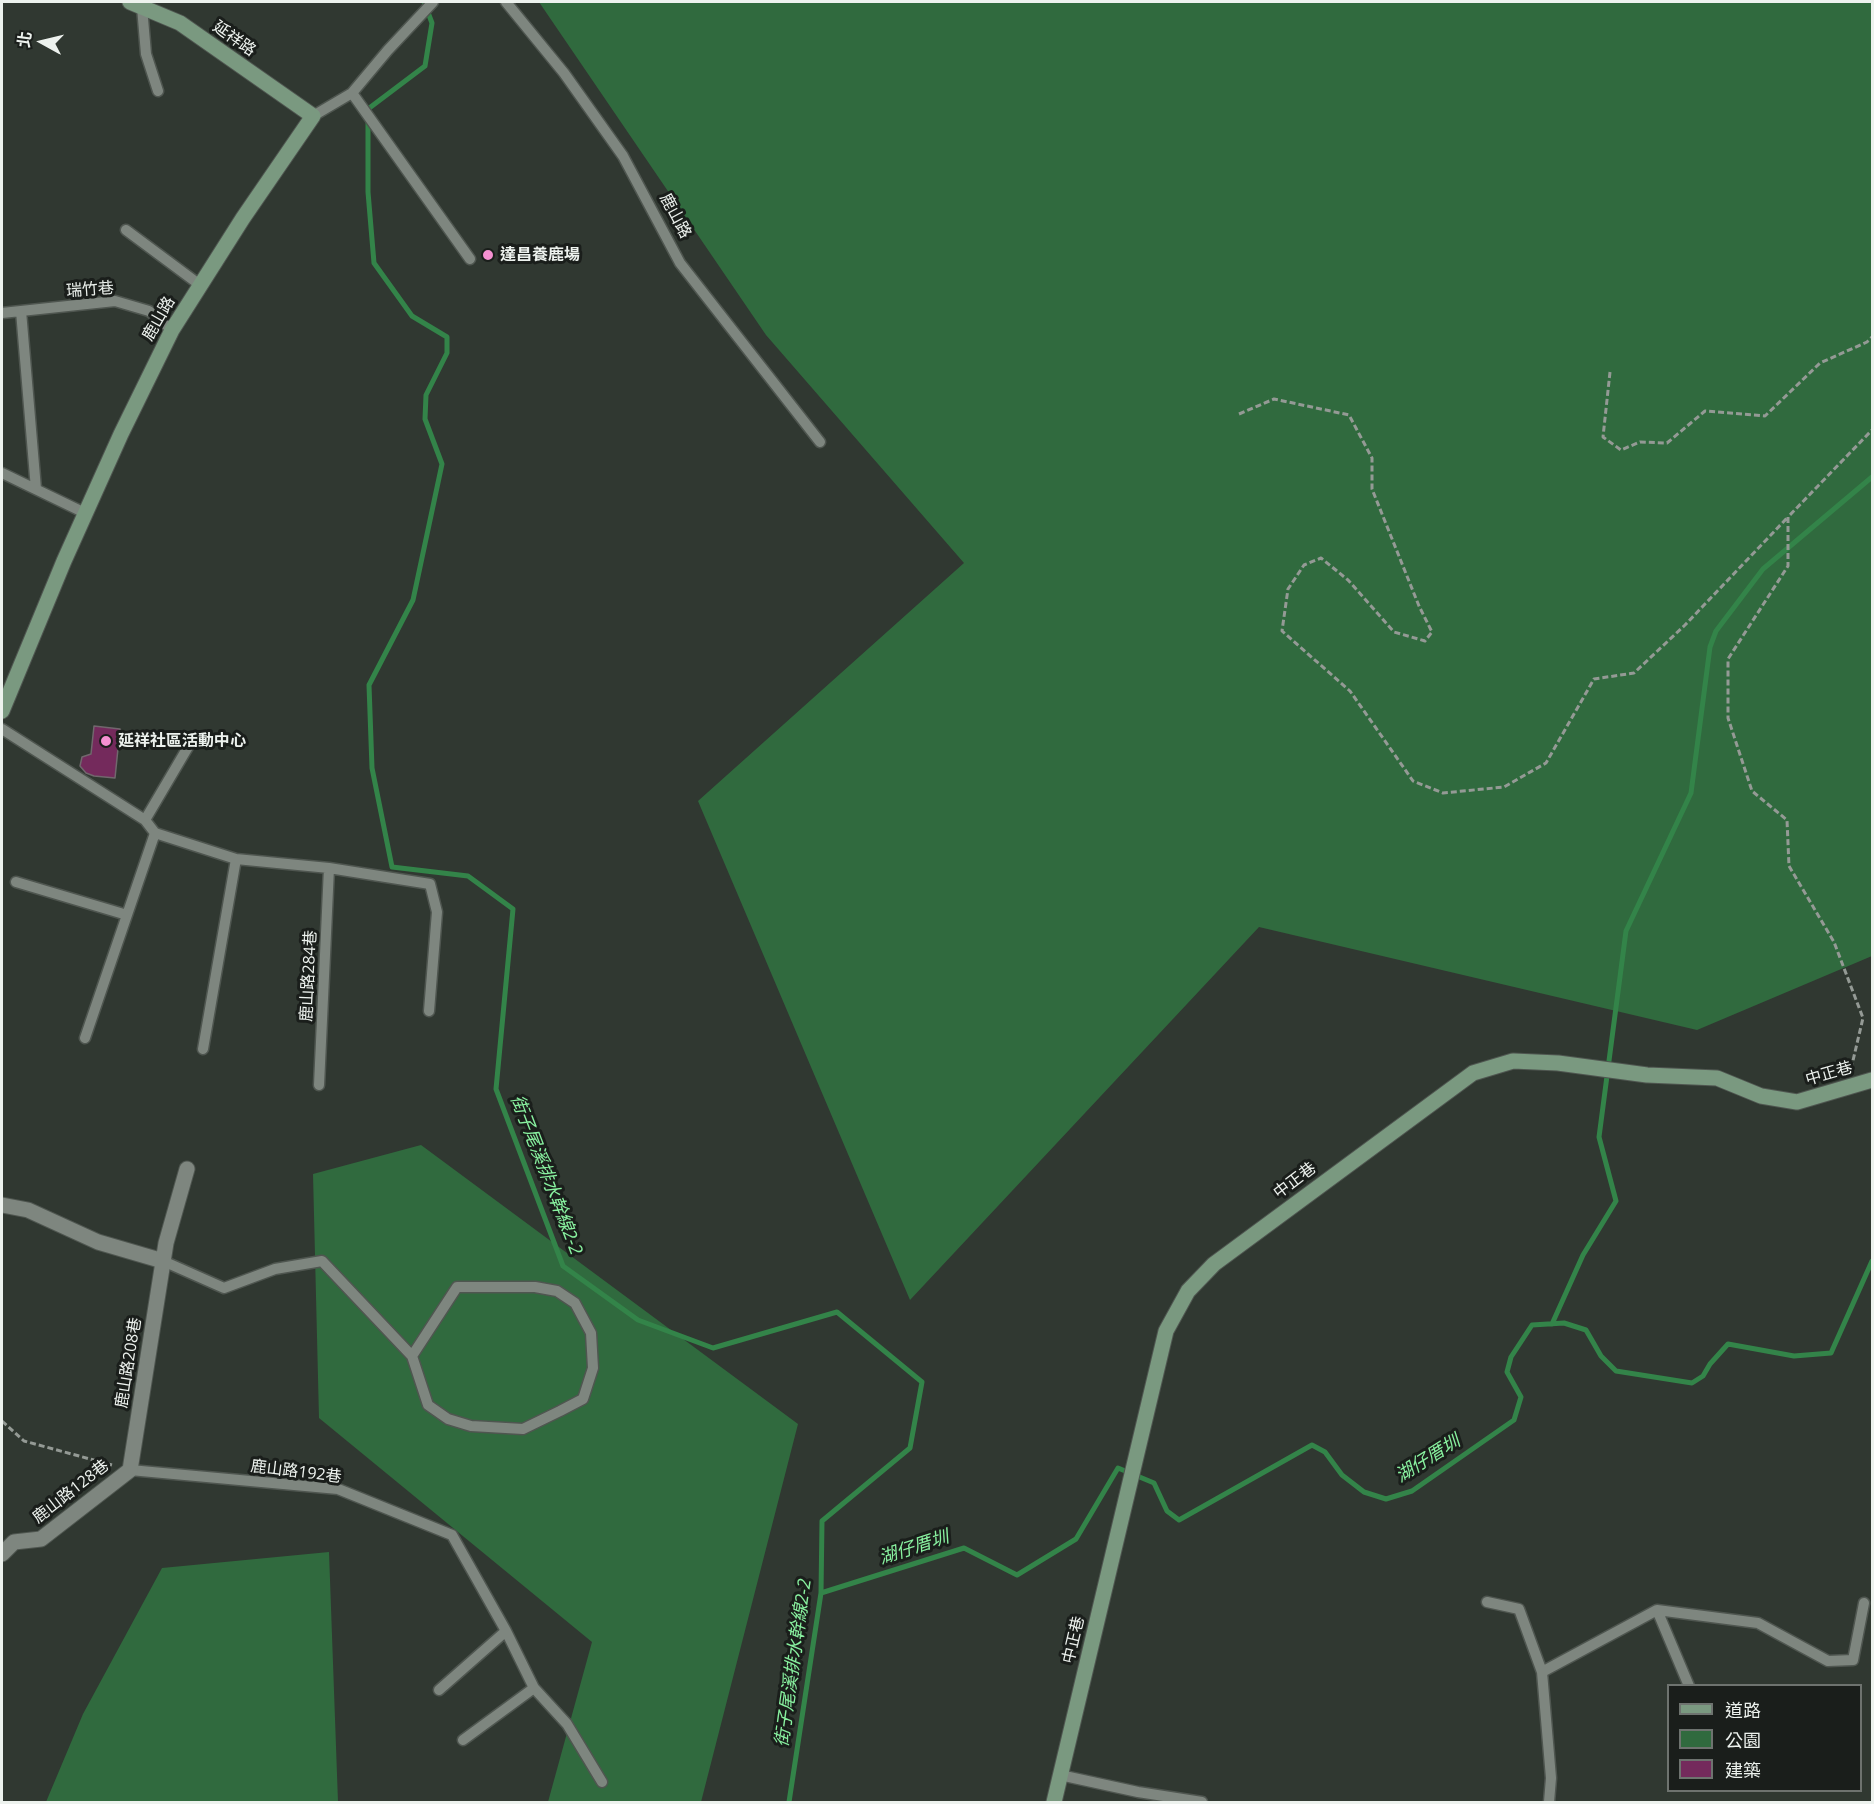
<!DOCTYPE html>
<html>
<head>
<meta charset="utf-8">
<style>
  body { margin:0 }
  #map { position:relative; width:1874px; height:1804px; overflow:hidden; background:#303831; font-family:"Open Sans","Noto Sans TC",sans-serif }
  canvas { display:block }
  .frame { position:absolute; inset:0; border:3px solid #edf2ee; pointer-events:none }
  .legend { position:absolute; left:1667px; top:1684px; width:195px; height:108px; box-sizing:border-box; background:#1a1e1b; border:2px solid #6e736f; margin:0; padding:8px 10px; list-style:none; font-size:18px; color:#edf2ee }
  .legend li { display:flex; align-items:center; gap:12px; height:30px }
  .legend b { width:30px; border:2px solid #6e736f }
  .north { position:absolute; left:12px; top:12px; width:60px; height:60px; -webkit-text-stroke:4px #1a1e1b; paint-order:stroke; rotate:278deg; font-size:16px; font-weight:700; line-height:24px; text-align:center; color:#edf2ee }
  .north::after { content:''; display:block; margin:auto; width:21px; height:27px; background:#edf2ee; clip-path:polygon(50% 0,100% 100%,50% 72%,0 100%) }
</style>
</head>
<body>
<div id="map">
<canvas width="1874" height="1804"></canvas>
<div class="frame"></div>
<ul class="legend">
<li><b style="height:8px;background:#7a9980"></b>道路</li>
<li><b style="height:16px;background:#306a3e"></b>公園</li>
<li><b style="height:16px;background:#742a5c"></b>建築</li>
</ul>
<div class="north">北</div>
</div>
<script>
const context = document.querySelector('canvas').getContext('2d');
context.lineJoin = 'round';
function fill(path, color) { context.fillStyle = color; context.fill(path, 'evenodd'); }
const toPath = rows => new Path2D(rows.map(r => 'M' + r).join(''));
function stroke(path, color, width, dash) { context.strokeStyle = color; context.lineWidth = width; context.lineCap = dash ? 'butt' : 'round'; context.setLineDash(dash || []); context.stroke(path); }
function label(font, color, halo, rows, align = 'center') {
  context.font = font + ' "Open Sans","Noto Sans TC",sans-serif'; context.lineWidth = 6; context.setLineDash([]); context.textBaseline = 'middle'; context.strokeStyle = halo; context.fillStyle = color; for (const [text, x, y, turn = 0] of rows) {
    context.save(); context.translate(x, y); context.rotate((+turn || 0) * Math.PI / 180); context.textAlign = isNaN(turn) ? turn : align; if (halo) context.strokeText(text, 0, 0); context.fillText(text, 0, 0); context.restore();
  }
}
fill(toPath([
  [539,2,1872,2,1872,956,1697,1030,1259,927,910,1300,698,801,964,563,766,335],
  [421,1145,798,1424,701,1802,548,1802,592,1642,319,1418,313,1174],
  [329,1552,338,1802,46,1802,83,1714,162,1568]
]), '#306a3e');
stroke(toPath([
  [424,2,432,23,425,66,368,109,368,192,374,263,412,316,447,337,447,353,426,395,425,419,442,464,413,600,369,685,372,768,392,867,468,876,513,909,496,1089,563,1266,638,1320,713,1348,837,1312,922,1382,910,1448,822,1521,821,1593,789,1802],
  [1552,1324,1583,1255,1616,1201,1599,1137,1626,931,1691,793,1710,647,1716,631,1763,569,1872,477],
  [821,1593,964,1548,1017,1575,1076,1539,1118,1468,1154,1483,1167,1511,1179,1520,1312,1445,1325,1452,1342,1475,1364,1492,1386,1499,1412,1491,1514,1420,1521,1397,1507,1372,1511,1357,1532,1325,1564,1323,1586,1330,1601,1356,1616,1371,1692,1383,1703,1376,1710,1364,1728,1344,1794,1356,1831,1353,1872,1261]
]), '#338449', 5);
const building = toPath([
  [94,726,120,729,115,778,94,776,86,773,80,766,82,757,91,754,94,726]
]);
fill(building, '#742a5c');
stroke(building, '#71676d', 1.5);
const lane = toPath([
  [506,2,564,73,623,156,680,263,820,442],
  [142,7,146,54,158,91],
  [352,93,470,259],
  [313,116,352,93,388,50,433,2],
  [126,230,200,285],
  [21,311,36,489],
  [2,313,115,301,149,311,172,330],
  [2,473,85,513],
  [2,729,145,820,155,833,236,859,329,868,430,884,437,912,429,1011],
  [145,820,188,747],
  [16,882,127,915],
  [85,1038,155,833],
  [203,1049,236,859],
  [319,1085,329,868],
  [163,1261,224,1288,275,1269,322,1261,412,1356,428,1405,448,1419,471,1426,523,1429,560,1411,583,1399,593,1368,591,1333,575,1303,557,1291,535,1287,457,1287,412,1356],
  [130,1470,338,1489,452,1535,506,1631,534,1688,463,1740],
  [1487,1602,1519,1609,1542,1672,1551,1778,1549,1802],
  [1657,1610,1689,1686],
  [1542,1672,1657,1610,1758,1623,1828,1661,1853,1660,1864,1603],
  [534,1688,567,1724,602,1782],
  [439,1690,506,1631],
  [1060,1775,1138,1792,1202,1802]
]);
const street = toPath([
  [2,1205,28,1210,98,1242,163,1261],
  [2,1554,14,1542,41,1539,130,1470,166,1243,187,1169]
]);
const secondary = toPath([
  [2,711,64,561,121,434,172,330,243,218,313,116,180,23,130,2],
  [1054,1802,1166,1331,1188,1291,1214,1264,1473,1073,1513,1061,1558,1063,1647,1075,1717,1078,1761,1096,1797,1102,1872,1080]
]);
stroke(lane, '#4f5650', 13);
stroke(street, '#4f5650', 17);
stroke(secondary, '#4f5650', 17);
stroke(toPath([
  [1610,372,1603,437,1621,450,1640,442,1667,443,1705,411,1765,416,1820,363,1867,342,1872,337],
  [1239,414,1274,399,1349,415,1372,458,1372,489,1419,606,1432,632,1425,641,1394,632,1348,580,1321,558,1304,565,1288,589,1282,631,1350,691,1413,781,1443,793,1504,787,1546,763,1594,679,1634,673,1685,625,1788,517],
  [1851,1069,1863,1018,1834,942,1789,866,1787,820,1752,791,1728,718,1728,659,1788,566,1788,517,1872,430],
  [2,1421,24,1441,112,1465]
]), '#949a95', 3, [6, 3]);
stroke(lane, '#7e867f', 10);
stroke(street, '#7e867f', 15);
stroke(secondary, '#7a9980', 15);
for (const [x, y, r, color] of [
  [488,255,6,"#f590d1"],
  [106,741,6,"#f590d1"]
]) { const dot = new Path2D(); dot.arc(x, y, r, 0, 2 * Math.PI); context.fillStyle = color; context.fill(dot); stroke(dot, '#1a1e1b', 2); }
label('16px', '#edf2ee', '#1a1e1b', [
  ["延祥路",234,39,35],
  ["鹿山路",675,216,62],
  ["瑞竹巷",90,290,-4],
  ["鹿山路",159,319,-60],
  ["鹿山路284巷",309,976,-87],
  ["中正巷",1829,1074,-16],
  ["中正巷",1295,1181,-37],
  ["鹿山路208巷",129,1363,-81],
  ["鹿山路192巷",296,1472,7],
  ["鹿山路128巷",71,1492,-38],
  ["中正巷",1074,1640,-77]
]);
label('bold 16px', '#edf2ee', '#1a1e1b', [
  ["達昌養鹿場",500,255],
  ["延祥社區活動中心",118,741]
], 'left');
label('italic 18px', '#89f2a0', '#1a1e1b', [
  ["街子尾溪排水幹線2-2",546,1175,69],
  ["湖仔厝圳",1428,1459,-32],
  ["湖仔厝圳",914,1548,-18],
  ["街子尾溪排水幹線2-2",794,1663,-82]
]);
</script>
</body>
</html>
